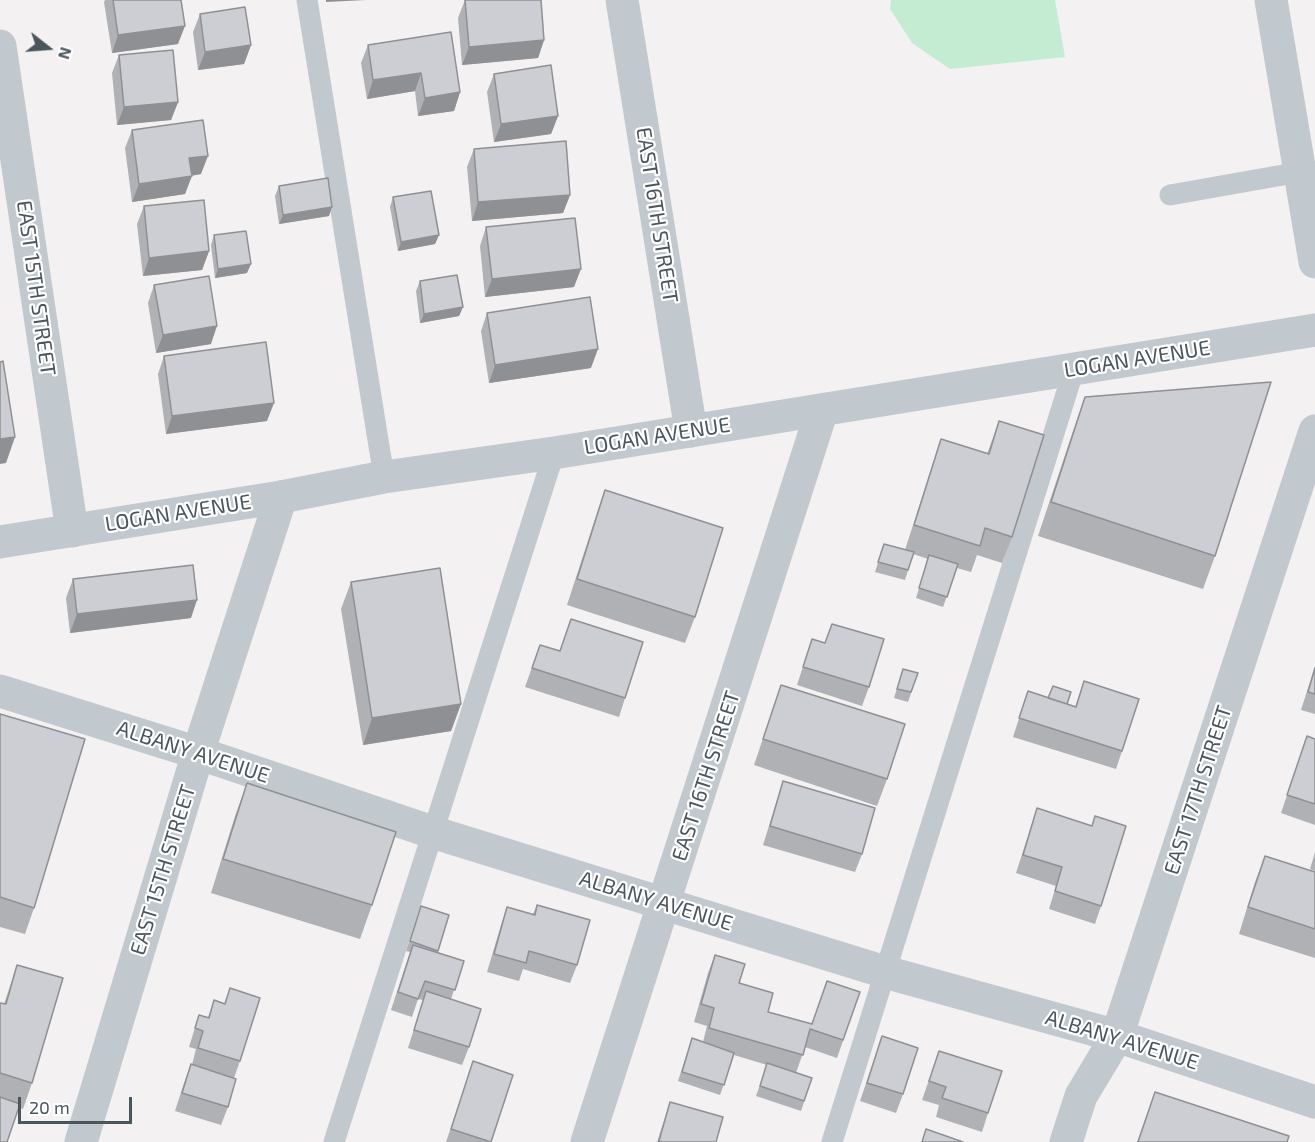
<!DOCTYPE html>
<html>
<head>
<meta charset="utf-8">
<style>
  body { margin:0 }
  #map { position:relative; width:1315px; height:1142px; overflow:hidden; background:#f3f1f1; font-family:"Exo 2",sans-serif }
  canvas { display:block }
  .north { position:absolute; left:18px; top:18px; width:60px; height:60px; -webkit-text-stroke:4px #fff; paint-order:stroke; rotate:107deg; font-size:16px; font-weight:700; line-height:24px; text-align:center; color:#4b555d }
  .north::after { content:''; display:block; margin:auto; width:21px; height:27px; background:#4b555d; clip-path:polygon(50% 0,100% 100%,50% 72%,0 100%) }
  .scale { position:absolute; left:18px; top:1097px; width:114px; height:27px; box-sizing:border-box; border:3px solid #4b555d; border-top:0; padding-left:8px; font-size:18px; line-height:21px; white-space:nowrap; color:#4b555d; -webkit-text-stroke:4px #fff; paint-order:stroke }
</style>
</head>
<body>
<div id="map">
<canvas width="1315" height="1142"></canvas>
<div class="north">N</div>
<div class="scale">20 m</div>
</div>
<script>
const context = document.querySelector('canvas').getContext('2d');
context.lineJoin = 'round';
function fill(path, color) { context.fillStyle = color; context.fill(path, 'evenodd'); }
const toPath = rows => new Path2D(rows.map(r => 'M' + r).join(''));
function stroke(path, color, width, dash) { context.strokeStyle = color; context.lineWidth = width; context.lineCap = dash ? 'butt' : 'round'; context.setLineDash(dash || []); context.stroke(path); }
function label(font, color, halo, rows, align = 'center') {
  context.font = font + ' "Exo 2",sans-serif'; context.lineWidth = 4.5; context.setLineDash([]); context.textBaseline = 'middle'; context.strokeStyle = halo; context.fillStyle = color; for (const [text, x, y, turn = 0] of rows) {
    context.save(); context.translate(x, y); context.rotate((+turn || 0) * Math.PI / 180); context.textAlign = isNaN(turn) ? turn : align; if (halo) context.strokeText(text, 0, 0); context.fillText(text, 0, 0); context.restore();
  }
}
fill(toPath([
  [891,0,1055,0,1065,57,950,69,912,43,890,9]
]), '#c4ecd2');
stroke(toPath([
  [307,0,384,477],
  [1170,195,1300,172],
  [334,1142,554,453],
  [832,1142,1074,369]
]), '#c1c9ce', 21);
stroke(toPath([
  [622,0,691,431],
  [1271,0,1315,262],
  [0,46,72,531],
  [0,691,198,753,432,832,885,972,1117,1036,1315,1102],
  [81,1142,198,753,281,497],
  [587,1142,822,410],
  [1066,1142,1081,1096,1117,1036,1315,431]
]), '#c1c9ce', 33);
stroke(toPath([
  [0,542,281,497,384,477,554,453,1315,330]
]), '#c1c9ce', 33);
fill(toPath([
  [105,0,181,0,178,44,112,53,104,2],
  [465,0,544,40,538,58,462,65,458,18],
  [200,14,251,45,244,64,198,70,193,32],
  [368,45,460,92,454,111,418,116,415,91,367,99,361,63],
  [119,55,178,102,171,120,117,125,112,73],
  [494,74,558,116,551,134,494,142,487,92],
  [132,130,201,174,191,176,185,194,132,202,125,148],
  [474,149,570,195,563,213,472,221,467,167],
  [279,186,329,216,279,224,275,196],
  [393,197,439,235,435,244,398,251,390,207],
  [144,206,209,251,202,270,143,276,137,224],
  [486,227,574,287,485,297,480,246],
  [214,235,247,273,215,278,211,245],
  [420,281,463,307,459,316,420,323,416,291],
  [154,285,211,344,156,353,148,303],
  [487,313,591,368,489,383,481,331],
  [164,356,267,421,166,434,158,374],
  [1085,397,1215,556,1203,589,1038,536,1073,431],
  [999,421,1012,537,1002,563,977,555,971,572,957,568,943,607,916,598,928,559,913,554,905,580,875,572,884,544,905,550,932,466,941,439,987,454],
  [605,490,695,617,685,643,567,605,596,516],
  [73,579,191,618,70,633,66,598],
  [351,582,461,704,451,731,363,745,341,609],
  [571,619,625,698,619,717,525,687,540,645,560,651],
  [812,639,869,687,862,706,797,685],
  [1315,666,1315,714,1301,710],
  [903,669,918,673,908,702,894,698],
  [1084,681,1122,751,1116,769,1013,737,1028,691,1075,707],
  [781,685,887,779,877,806,754,765],
  [0,714,34,908,25,934,0,927],
  [1307,736,1315,739,1315,825,1281,813],
  [783,781,862,854,855,872,763,845],
  [247,783,372,905,360,939,211,893,235,816],
  [1037,808,1092,826,1095,816,1101,906,1095,924,1049,909,1056,886,1016,873],
  [1315,852,1315,871,1310,869],
  [1265,856,1315,872,1315,958,1239,934,1255,882],
  [537,905,577,965,570,983,523,969,519,981,487,972,501,925,507,907,533,914],
  [421,906,449,915,437,952,464,961,451,999,469,1047,462,1065,408,1048,423,1000,418,999,412,1017,391,1010,410,952,406,951],
  [715,955,739,983,768,1012,812,1024,827,981,860,992,837,1058,805,1047,796,1073,812,1078,801,1111,756,1096,767,1065,734,1055,720,1095,678,1081,692,1038,703,1042,707,1026,694,1022,708,973],
  [17,965,32,1083,23,1109,19,1108,0,1142,0,1003,4,1004],
  [230,988,240,1061,234,1078,228,1107,221,1125,175,1111,184,1083,191,1064,192,1065,196,1049,189,1047,199,1015,208,1017,214,1000,224,1004],
  [882,1036,903,1094,896,1113,860,1101],
  [939,1051,988,1113,982,1132,936,1117,939,1105,922,1100],
  [473,1061,491,1142,446,1142,467,1080],
  [1155,1092,1287,1142,1137,1142],
  [670,1102,716,1142,657,1142]
]), '#afb1b5');
fill(toPath([
  [326,0,366,0,326,2],
  [185,26,178,44,112,53,118,35],
  [544,40,538,58,462,65,469,47],
  [251,45,244,64,198,70,205,52],
  [421,73,415,91,367,99,373,80],
  [460,92,454,111,418,116,425,98],
  [178,102,171,120,117,125,124,107],
  [558,116,551,134,494,142,501,124],
  [208,156,201,174,182,177,189,158],
  [192,176,185,194,132,202,139,184],
  [570,195,563,213,472,221,478,202],
  [332,207,329,216,279,224,283,215],
  [439,235,435,244,398,251,401,242],
  [209,251,202,270,143,276,149,258],
  [251,264,247,273,215,278,218,269],
  [581,269,574,287,485,297,492,279],
  [463,307,459,316,420,323,424,314],
  [217,326,211,344,156,353,163,335],
  [598,349,591,368,489,383,495,365],
  [274,403,267,421,166,434,172,416],
  [15,437,6,463,0,464,0,439],
  [197,600,191,618,70,633,77,614],
  [461,704,451,731,363,745,372,718]
]), '#8f9094');
const building = toPath([
  [113,0,181,0,185,26,118,35,113,0],
  [465,0,541,0,544,40,469,47,465,0],
  [245,7,251,45,205,52,200,14,245,7],
  [451,32,460,92,425,98,421,73,373,80,368,45,451,32],
  [173,50,178,102,124,107,119,55,173,50],
  [551,65,558,116,501,124,494,74,551,65],
  [203,120,208,156,189,158,192,176,139,184,132,130,203,120],
  [566,141,570,195,478,202,474,149,566,141],
  [328,178,332,207,283,215,279,186,328,178],
  [431,191,439,235,401,242,393,197,431,191],
  [204,200,209,251,149,258,144,206,204,200],
  [575,218,581,269,492,279,486,227,575,218],
  [246,231,251,264,218,269,214,235,246,231],
  [457,275,463,307,424,314,420,281,457,275],
  [209,276,217,326,163,335,154,285,209,276],
  [590,297,598,349,495,365,487,313,590,297],
  [266,342,274,403,172,416,164,356,266,342],
  [3,361,15,437,0,439,0,362,3,361],
  [1271,382,1215,556,1051,502,1085,397,1271,382],
  [999,421,1044,435,1012,537,985,528,980,546,914,525,941,439,989,454,999,421],
  [605,490,723,528,695,617,577,579,605,490],
  [884,544,914,552,908,570,878,562,884,544],
  [929,555,958,564,947,597,919,588,929,555],
  [193,565,197,600,77,614,73,579,193,565],
  [440,568,461,704,372,718,351,582,440,568],
  [571,619,643,642,625,698,532,668,540,645,560,651,571,619],
  [832,624,884,639,869,687,803,667,812,639,825,643,832,624],
  [1315,668,1315,694,1308,692,1315,668],
  [903,669,918,673,911,692,897,689,903,669],
  [1084,681,1139,699,1122,751,1019,718,1028,691,1076,707,1084,681],
  [781,685,905,724,887,779,763,739,781,685],
  [1053,686,1071,692,1067,704,1048,698,1053,686],
  [0,714,85,739,34,908,0,897,0,714],
  [1307,736,1315,739,1315,804,1287,795,1307,736],
  [783,781,875,808,862,854,770,826,783,781],
  [247,783,396,832,372,905,223,859,247,783],
  [1037,808,1092,826,1095,816,1126,826,1101,906,1055,891,1062,867,1023,855,1037,808],
  [1265,856,1315,872,1315,929,1248,907,1265,856],
  [537,905,590,920,577,965,529,951,526,963,494,954,507,907,535,915,537,905],
  [421,906,449,915,438,951,410,941,421,906],
  [413,945,464,961,455,990,425,981,418,999,398,992,413,945],
  [715,955,745,964,739,983,773,993,768,1012,812,1024,827,981,860,992,843,1040,810,1029,803,1055,709,1028,714,1008,701,1004,715,955],
  [17,965,63,978,32,1083,0,1073,0,1003,6,1004,17,965],
  [230,988,260,998,240,1061,198,1048,203,1031,195,1028,199,1015,209,1018,214,1000,225,1004,230,988],
  [426,991,481,1009,469,1047,414,1030,426,991],
  [882,1036,918,1048,903,1094,867,1083,882,1036],
  [692,1038,734,1053,724,1085,682,1072,692,1038],
  [939,1051,1002,1071,988,1113,942,1098,946,1087,929,1081,939,1051],
  [473,1061,513,1075,491,1142,451,1129,473,1061],
  [767,1063,812,1078,804,1101,760,1086,767,1063],
  [191,1064,236,1079,228,1107,182,1093,191,1064],
  [1155,1092,1289,1136,1287,1142,1138,1142,1155,1092],
  [0,1097,20,1104,7,1142,0,1142,0,1097],
  [670,1102,723,1117,716,1142,662,1142,659,1141,670,1102],
  [926,1129,963,1142,922,1142,926,1129]
]);
fill(building, '#ccced3');
stroke(building, '#8f9094', 1.5);
label('21px', '#4b555d', '#fff', [
  ["EAST 16TH STREET",657,215,81],
  ["EAST 15TH STREET",36,288,82],
  ["LOGAN AVENUE",1137,359,-9],
  ["LOGAN AVENUE",657,436,-9],
  ["LOGAN AVENUE",178,513,-9],
  ["ALBANY AVENUE",193,752,18],
  ["EAST 16TH STREET",706,776,-72],
  ["EAST 17TH STREET",1198,790,-72],
  ["EAST 15TH STREET",163,870,-73],
  ["ALBANY AVENUE",656,901,17],
  ["ALBANY AVENUE",1122,1040,17]
]);
</script>
</body>
</html>
